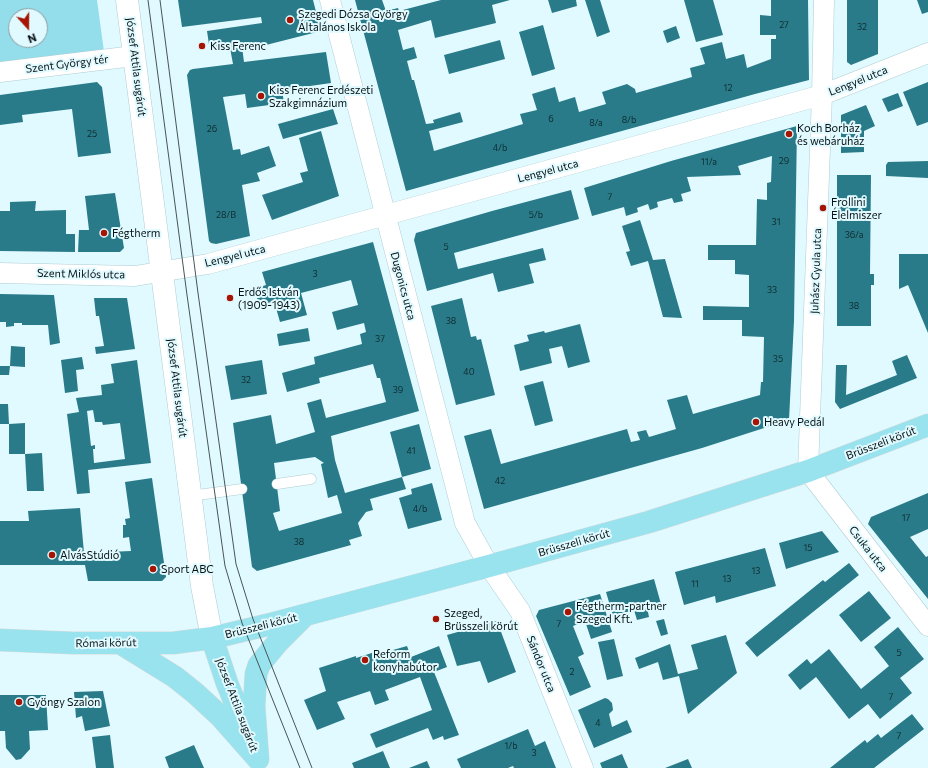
<!DOCTYPE html>
<html>
<head>
<meta charset="utf-8">
<style>
  body { margin:0 }
  #map { position:relative; width:928px; height:768px; overflow:hidden; background:#e1faff; font-family:Commissioner,sans-serif }
  canvas { display:block }
  .north { position:absolute; left:8px; top:8px; width:40px; height:40px; box-sizing:border-box; background:#e1faff; border:1px solid #899da1; border-radius:50%; rotate:159deg; font-size:11px; font-weight:700; line-height:16px; text-align:center; color:#061113 }
  .north::after { content:''; display:block; margin:auto; width:14px; height:18px; background:#a61403; clip-path:polygon(50% 0,100% 100%,50% 72%,0 100%) }
</style>
</head>
<body>
<div id="map">
<canvas width="928" height="768"></canvas>
<div class="north">N</div>
</div>
<script>
const context = document.querySelector('canvas').getContext('2d');
context.lineJoin = 'round';
function fill(path, color) { context.fillStyle = color; context.fill(path, 'evenodd'); }
const toPath = rows => new Path2D(rows.map(r => 'M' + r).join(''));
function stroke(path, color, width, dash) { context.strokeStyle = color; context.lineWidth = width; context.lineCap = dash ? 'butt' : 'round'; context.setLineDash(dash || []); context.stroke(path); }
function label(font, color, halo, rows, align = 'center') {
  context.font = font + ' Commissioner,sans-serif'; context.lineWidth = 4; context.setLineDash([]); context.textBaseline = 'middle'; context.strokeStyle = halo; context.fillStyle = color; for (const [text, x, y, turn = 0] of rows) {
    context.save(); context.translate(x, y); context.rotate((+turn || 0) * Math.PI / 180); context.textAlign = isNaN(turn) ? turn : align; if (halo) context.strokeText(text, 0, 0); context.fillText(text, 0, 0); context.restore();
  }
}
fill(toPath([
  [0,0,97,0,105,59,0,72],
  [16,16,40,16,40,40,16,40]
]), '#94deec');
fill(toPath([
  [178,0,313,0,321,31,266,45,242,47,244,62,326,52,331,83,282,90,284,103,247,108,245,94,223,97,233,150,240,149,241,155,269,146,276,166,257,173,260,181,242,185,250,236,216,244,211,243,209,241,187,75,190,70,193,69,233,64,230,48,210,51,207,31,262,23,261,17,182,27],
  [355,0,382,0,386,11,398,8,399,11,441,0,510,0,492,5,496,23,435,38,431,20,398,30,403,50,414,47,417,58,407,61,412,80,414,80,426,124,434,123,433,120,460,112,463,122,429,131,434,151,523,124,520,114,537,110,532,94,555,87,559,102,575,97,579,112,606,104,602,92,627,84,635,89,636,93,692,77,690,68,705,64,700,48,722,42,726,59,744,54,747,68,771,59,771,39,776,39,776,35,760,35,760,15,771,16,771,0,808,0,809,80,755,94,406,191],
  [548,0,576,0,577,6,552,13],
  [585,0,600,0,610,32,597,37],
  [684,0,713,0,723,35,696,42],
  [847,0,878,0,878,54,851,65,847,62],
  [917,0,928,0,928,12,922,14],
  [543,25,555,69,532,76,519,32],
  [676,26,680,38,667,43,663,31],
  [500,40,505,59,449,74,444,55],
  [97,82,102,87,111,153,78,157,72,109,22,115,23,122,0,125,0,95],
  [928,82,928,122,917,126,903,92],
  [898,93,903,106,888,112,882,99],
  [866,105,875,126,864,131,864,152,841,153,841,115],
  [333,109,338,124,283,139,278,124],
  [797,126,794,321,789,420,702,448,484,509,464,436,491,429,501,464,627,429,631,442,640,440,637,432,646,430,649,437,676,429,667,400,687,395,693,414,760,395,761,382,763,382,764,337,742,336,742,320,703,320,703,306,749,307,749,275,735,274,735,260,708,260,708,245,756,245,757,199,767,200,767,183,771,182,772,156,738,166,741,175,687,177,691,191,681,194,683,201,674,203,672,198,657,202,658,207,650,210,648,204,637,208,638,212,626,216,624,207,592,216,584,188,671,161],
  [321,131,339,196,272,220,262,195,303,182,300,173,308,171,299,138],
  [928,161,928,178,886,176,886,165,888,162],
  [837,175,871,175,870,274,874,274,874,285,871,285,871,326,837,326],
  [571,190,579,219,454,253,458,269,543,248,546,260,529,264,534,283,498,292,493,273,427,291,414,240,416,233,492,211],
  [115,193,124,248,120,252,78,252,79,230,89,230,85,196],
  [36,201,35,211,66,210,66,234,75,234,75,252,0,251,0,211,10,211,10,202],
  [640,220,653,260,665,259,682,318,663,317,648,261,631,266,626,252,630,251,622,226],
  [373,242,419,411,331,436,335,460,345,493,402,477,390,432,419,424,431,469,402,477,406,489,370,499,373,510,366,512,358,523,362,536,349,540,351,545,257,571,252,567,233,423,271,415,276,444,315,432,307,403,321,399,326,418,386,402,380,378,377,378,373,364,319,378,320,383,287,392,282,373,315,364,314,357,362,344,360,334,366,332,364,323,337,330,332,312,358,305,351,280,301,293,307,315,280,322,274,301,259,306,257,298,263,296,260,287,266,285,262,272],
  [315,457,324,463,321,464,328,498,337,495,342,513,279,531,273,513,280,511,274,463],
  [899,254,928,254,928,333,908,285,899,289],
  [0,294,54,295,60,343,50,345,48,325,22,325,22,323,14,323,14,326,6,327,6,322,0,322],
  [94,298,127,298,135,349,96,354,95,347,104,346,99,316,96,316],
  [462,298,471,337,476,336,477,340,481,339,495,395,456,405,431,306],
  [580,324,590,362,568,368,562,346,549,349,552,363,520,371,514,345,529,341,527,335,544,331,545,333],
  [308,328,310,341,279,346,277,334],
  [11,346,25,347,25,367,10,366],
  [907,355,917,378,840,409,835,402,836,365,847,365,846,395,897,375,892,361],
  [82,357,84,369,76,370,78,391,65,393,61,360],
  [137,360,151,463,88,470,90,493,77,494,67,414,79,412,76,398,102,395,101,385,114,383,111,364],
  [93,410,95,422,102,422,103,425,120,423,125,459,94,463,93,449,95,449,95,445,91,446,87,411],
  [262,360,267,394,231,400,225,366],
  [0,366,10,366,9,375,0,375],
  [543,381,553,421,535,426,524,386],
  [0,404,8,404,9,424,25,423,25,454,42,453,44,491,27,491,25,454,9,454,9,424,0,424],
  [152,478,166,577,162,581,88,581,85,565,0,565,0,521,29,521,28,511,80,508,84,553,131,551,129,537,123,538,123,525,126,525,125,519,130,518,125,482],
  [432,483,442,520,408,529,399,498,412,494,411,489],
  [928,493,928,529,910,537,926,557,928,556,928,599,868,524,871,517],
  [822,531,839,552,786,569,779,543],
  [765,548,776,586,716,603,715,596,684,605,675,572],
  [849,563,859,575,757,657,745,643,823,580,825,582],
  [654,579,661,604,647,607,649,617,637,620,634,610,613,616,606,592],
  [869,591,891,618,861,642,839,615],
  [600,594,612,632,591,639,585,621,573,626,584,654,578,657,591,687,570,696,536,616,539,610],
  [664,619,668,634,661,636,656,621],
  [497,621,516,672,488,683,480,661,457,666,447,635],
  [898,627,924,659,900,678,912,693,880,719,868,704,849,719,816,677,800,690,788,675,807,659,811,664,829,649,861,689,889,666,874,647],
  [726,635,737,673,688,714,679,676,663,680,658,662,639,669,635,658,670,644,678,674,698,669,691,645],
  [614,639,623,676,607,680,598,642],
  [407,646,411,657,439,646,447,667,434,672,459,735,444,740,443,736,433,740,428,728,376,748,370,734,432,710,420,677,385,690,389,700,375,705,370,691,337,702,345,719,317,730,304,700,326,691,319,668,356,656,356,658,378,651,379,654],
  [103,691,110,726,85,731,82,716,76,718,74,692],
  [0,695,46,695,48,730,29,731,30,749,21,759,16,760,6,748,5,731,0,731],
  [605,698,608,699,612,703,613,710,609,714,612,727,627,720,632,732,594,748,578,710],
  [912,714,924,729,874,768,830,768,865,740,867,743,878,734,881,738],
  [528,729,535,746,545,741,556,768,514,768,513,766,508,768,461,768,457,759],
  [110,735,114,768,96,768,92,737],
  [194,745,204,768,169,768,165,757],
  [383,751,390,768,354,768,352,763],
  [622,754,628,768,602,768,600,763],
  [688,759,692,768,665,768],
  [427,761,430,768,409,768]
]), '#2a7b89');
const lane = toPath([
  [277,484,311,479],
  [190,496,242,489]
]);
const street = toPath([
  [330,0,465,523,489,566,520,611,583,768],
  [824,0,822,95,808,471,928,626],
  [0,72,134,56],
  [0,273,135,276,208,264,822,95,928,53]
]);
const secondary = toPath([
  [127,0,202,586,212,638]
]);
const primary = toPath([
  [212,638,227,683,251,742],
  [0,640,73,643,173,643,212,638,271,624,489,566,649,522,808,471,928,425],
  [120,643,175,677,195,693,220,716,258,759],
  [258,759,254,706,256,674,259,665,278,642,304,616]
]);
stroke(lane, '#aecdd2', 11);
stroke(street, '#aecdd2', 21);
stroke(secondary, '#aecdd2', 23);
stroke(primary, '#d7d9d9', 23);
stroke(lane, '#fff', 10);
stroke(street, '#fff', 20);
stroke(secondary, '#fff', 22);
stroke(primary, '#99e3ef', 22);
stroke(toPath([
  [148,0,187,295,225,566,242,623,300,768],
  [160,0,198,293,236,564,253,619,312,768]
]), '#465557', 1);
for (const [x, y, r, color] of [
  [290,20,4,"#a61403"],
  [202,46,4,"#a61403"],
  [261,96,4,"#a61403"],
  [789,134,4,"#a61403"],
  [823,208,4,"#a61403"],
  [104,233,4,"#a61403"],
  [230,298,4,"#a61403"],
  [756,422,4,"#a61403"],
  [52,555,4,"#a61403"],
  [153,569,4,"#a61403"],
  [568,612,4,"#a61403"],
  [436,619,4,"#a61403"],
  [365,660,4,"#a61403"],
  [19,702,4,"#a61403"]
]) { const dot = new Path2D(); dot.arc(x, y, r, 0, 2 * Math.PI); context.fillStyle = color; context.fill(dot); stroke(dot, '#e1faff', 1.5); }
label('9px', '#0f2c30', null, [
  ["27",784,25],
  ["32",862,27],
  ["12",728,88],
  ["6",551,119],
  ["8/b",629,120],
  ["8/a",596,123],
  ["26",212,129],
  ["25",92,134],
  ["4/b",500,148],
  ["29",784,161],
  ["11/a",709,162],
  ["7",610,197],
  ["28/B",226,215],
  ["5/b",536,215],
  ["31",776,222],
  ["36/a",854,235],
  ["5",446,247],
  ["3",315,274],
  ["33",772,290],
  ["38",854,306],
  ["38",451,321],
  ["37",380,339],
  ["35",778,359],
  ["40",469,372],
  ["32",246,380],
  ["39",398,390],
  ["41",411,451],
  ["42",500,481],
  ["4/b",420,509],
  ["17",906,518],
  ["38",299,542],
  ["15",808,548],
  ["13",756,571],
  ["13",727,579],
  ["11",695,584],
  ["7",559,624],
  ["5",899,653],
  ["2",572,672],
  ["7",891,697],
  ["4",598,723],
  ["7",899,736],
  ["1/b",511,746],
  ["3",534,753]
]);
label('11px', '#061113', '#e1faff', [
  ["Szegedi Dózsa György",298,14],
  ["Általános Iskola",298,27],
  ["Kiss Ferenc",210,46],
  ["Kiss Ferenc Erdészeti",269,90],
  ["Szakgimnázium",269,103],
  ["Koch Borház",797,128],
  ["és webáruház",797,141],
  ["Frollini",831,202],
  ["Élelmiszer",831,215],
  ["Fégtherm",112,233],
  ["Erdős István",238,292],
  ["(1909-1943)",238,305],
  ["Heavy Pedál",764,422],
  ["AlvásStúdió",60,555],
  ["Sport ABC",161,569],
  ["Fégtherm-partner",576,606],
  ["Szeged Kft.",576,619],
  ["Szeged,",444,613],
  ["Brüsszeli körút",444,626],
  ["Reform",373,654],
  ["konyhabútor",373,667],
  ["Gyöngy Szalon",27,702]
], 'left');
label('11px', '#061113', '#e1faff', [
  ["Szent György tér",67,64,-7],
  ["József Attila sugárút",136,67,83],
  ["Lengyel utca",858,81,-22],
  ["Lengyel utca",548,171,-15],
  ["Lengyel utca",235,256,-14],
  ["Juhász Gyula utca",816,271,-88],
  ["Szent Miklós utca",81,274,1],
  ["Dugonics utca",403,286,75],
  ["József Attila sugárút",177,388,83],
  ["Brüsszeli körút",881,443,-21],
  ["Brüsszeli körút",574,543,-16],
  ["Csuka utca",868,549,52],
  ["Brüsszeli körút",261,626,-14],
  ["Római körút",106,643,-1],
  ["Sándor utca",541,664,68],
  ["József Attila sugárút",237,705,69]
]);
</script>
</body>
</html>
